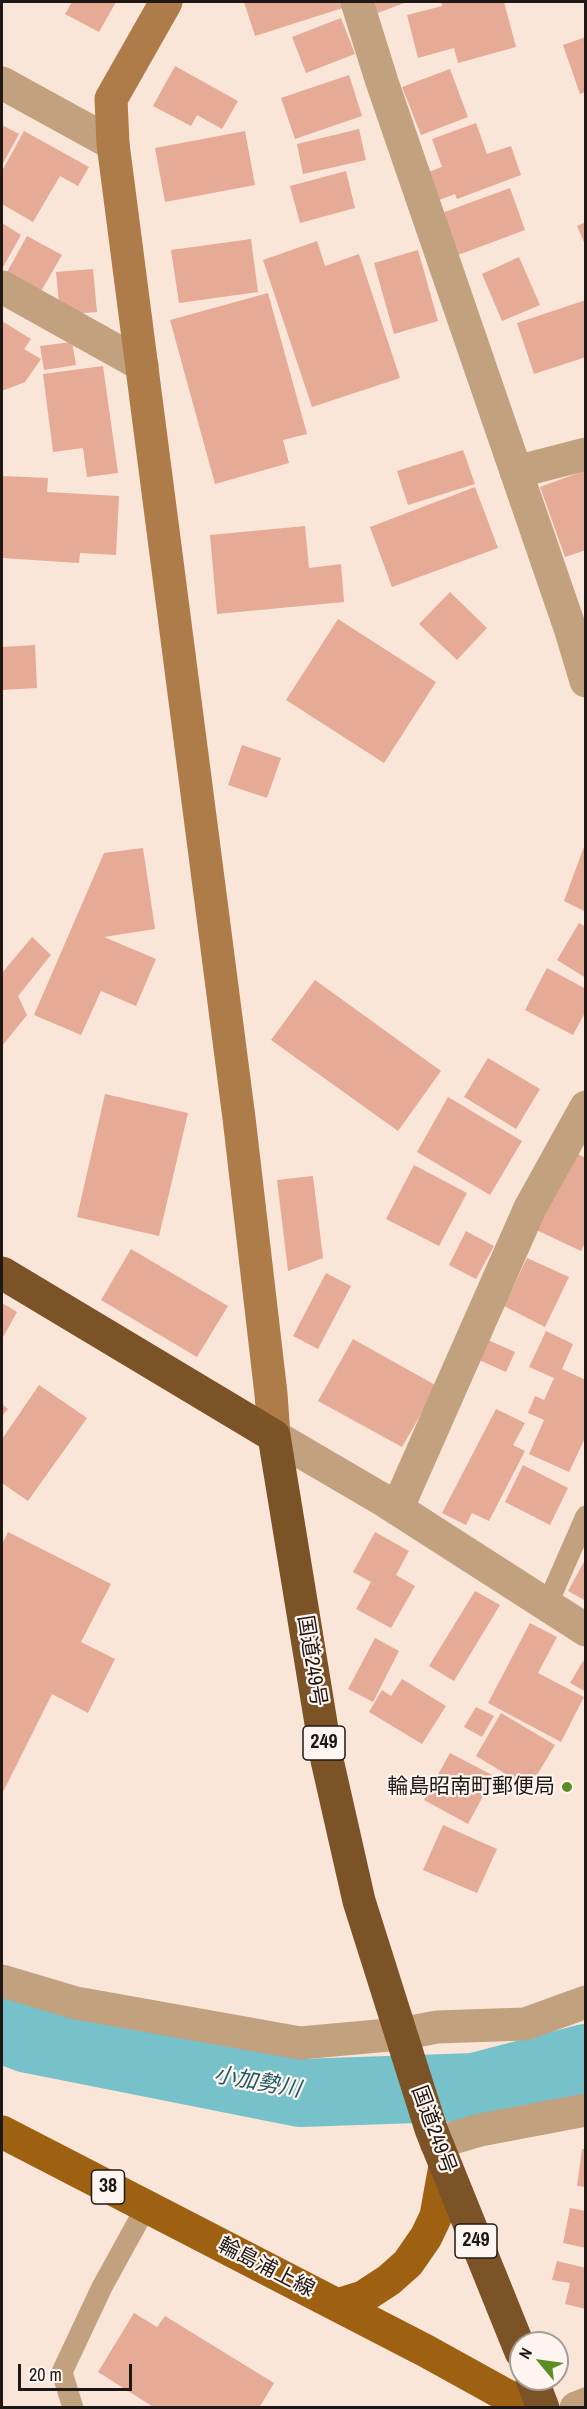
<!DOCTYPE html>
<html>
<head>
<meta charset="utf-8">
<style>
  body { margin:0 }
  #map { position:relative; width:587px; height:2409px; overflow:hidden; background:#fae5d9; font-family:"Archivo Narrow",sans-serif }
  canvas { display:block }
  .frame { position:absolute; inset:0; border:3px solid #201814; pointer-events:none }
  .north { position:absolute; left:509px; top:2331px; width:60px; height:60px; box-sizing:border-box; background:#fef5f0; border:2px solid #a59d98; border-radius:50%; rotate:299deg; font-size:16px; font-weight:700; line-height:24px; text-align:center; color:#201814 }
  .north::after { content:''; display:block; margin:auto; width:21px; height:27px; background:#5c8e25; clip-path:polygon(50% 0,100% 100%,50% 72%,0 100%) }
  .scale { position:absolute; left:18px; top:2364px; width:114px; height:27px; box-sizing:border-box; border:3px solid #201814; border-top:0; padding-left:8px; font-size:18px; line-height:21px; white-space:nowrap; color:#201814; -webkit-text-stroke:4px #fef5f0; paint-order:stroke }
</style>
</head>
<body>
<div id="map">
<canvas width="587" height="2409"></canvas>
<div class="frame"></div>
<div class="north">N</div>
<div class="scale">20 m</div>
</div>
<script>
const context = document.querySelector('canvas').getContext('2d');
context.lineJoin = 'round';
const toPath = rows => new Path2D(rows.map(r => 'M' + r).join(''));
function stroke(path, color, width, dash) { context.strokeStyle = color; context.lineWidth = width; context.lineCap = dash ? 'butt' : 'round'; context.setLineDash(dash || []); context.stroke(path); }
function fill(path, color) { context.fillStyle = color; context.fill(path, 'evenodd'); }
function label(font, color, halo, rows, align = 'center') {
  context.font = font + ' "Archivo Narrow","Noto Sans JP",sans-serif'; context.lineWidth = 4.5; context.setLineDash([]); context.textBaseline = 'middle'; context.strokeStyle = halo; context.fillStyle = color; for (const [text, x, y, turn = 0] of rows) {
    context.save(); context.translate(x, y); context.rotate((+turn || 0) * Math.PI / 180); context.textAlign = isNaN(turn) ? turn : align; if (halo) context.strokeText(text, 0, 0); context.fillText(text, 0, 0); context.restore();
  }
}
stroke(toPath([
  [2,2029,28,2039,300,2093,475,2087,586,2058]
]), '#76c1ca', 68);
fill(toPath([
  [72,2,116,2,99,32,65,14],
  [244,2,347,2,349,6,255,36],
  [361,2,407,2,367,17],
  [441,2,504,2,516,47,458,63,454,48,418,58,407,15,442,6],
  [341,18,355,54,306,73,292,37],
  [586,37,586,92,580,94,563,45],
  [175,66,238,101,222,129,197,115,191,126,153,106],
  [450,69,468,117,421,135,402,87],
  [349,75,362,116,295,139,281,98],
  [476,123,487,154,511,146,521,175,457,199,455,194,434,202,423,174,442,167,432,139],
  [2,125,19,134,2,165],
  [359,129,366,160,303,174,297,144],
  [24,131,89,167,78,186,60,176,33,222,2,204,2,171],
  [245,131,255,185,165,202,155,148],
  [346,171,355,208,300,223,290,186],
  [510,188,525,230,458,255,442,213],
  [586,222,586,247,577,226],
  [2,223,21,235,2,269],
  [27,236,62,255,40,293,6,274],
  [251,239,258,292,179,303,171,250],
  [317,241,325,266,359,254,400,378,312,407,263,260],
  [418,250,438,321,394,334,374,263],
  [519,257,540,305,502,321,482,274],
  [93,269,97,312,60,315,56,272],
  [268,293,307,434,283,440,289,463,215,484,170,320],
  [586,300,586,357,534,374,517,323],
  [2,321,31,339,24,349,41,359,25,382,2,391],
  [72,342,76,365,44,370,40,346],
  [103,366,118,473,87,477,83,448,53,452,43,374],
  [463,450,475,484,408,505,397,471],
  [586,470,586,550,565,557,540,487],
  [2,476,48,478,47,492,119,496,116,555,80,553,79,563,2,558],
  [475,487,498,548,392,587,370,527],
  [305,526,309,568,341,564,344,602,217,614,210,535],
  [450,592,487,628,457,660,419,624],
  [338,619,436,682,384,763,286,700],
  [35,645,37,688,2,690,2,647],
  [242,745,281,758,267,798,228,785],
  [585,844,586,844,586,912,564,901],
  [143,848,155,929,104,937,156,959,136,1006,101,991,81,1035,34,1015,104,853],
  [579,923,586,927,586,978,557,960],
  [32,937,51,955,18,996,27,1015,2,1046,2,973],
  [547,968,586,989,586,1011,573,1035,525,1010],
  [315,980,441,1071,398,1131,271,1040],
  [488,1058,540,1089,516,1129,464,1097],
  [105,1094,188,1113,159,1236,77,1217],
  [448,1097,522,1141,490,1195,417,1152],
  [569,1150,586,1158,586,1241,581,1251,532,1228],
  [414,1165,467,1193,439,1246,386,1219],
  [313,1176,323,1258,288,1271,277,1180],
  [466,1231,494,1246,476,1279,449,1265],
  [131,1249,228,1306,197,1357,101,1300],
  [527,1258,569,1277,545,1327,504,1306],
  [326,1273,351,1286,318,1349,293,1336],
  [2,1303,17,1312,2,1339],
  [546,1331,573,1344,562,1369,586,1380,586,1436,569,1472,529,1454,544,1420,528,1413,535,1396,544,1400,554,1378,529,1367],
  [353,1339,437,1386,402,1447,318,1401],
  [486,1339,515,1352,506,1372,477,1359],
  [39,1385,87,1418,28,1501,2,1483,2,1439],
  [2,1404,8,1409,2,1416],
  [496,1409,525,1423,513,1445,525,1451,489,1521,472,1513,466,1525,442,1513],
  [523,1465,568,1488,550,1525,505,1502],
  [8,1532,111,1584,81,1642,115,1659,88,1713,52,1694,2,1794,2,1544],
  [375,1532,409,1551,396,1575,415,1586,391,1628,356,1609,371,1582,353,1572],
  [586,1558,586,1601,568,1591],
  [475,1591,500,1605,454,1681,429,1666],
  [530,1623,557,1637,538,1673,584,1697,561,1742,488,1703],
  [375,1638,399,1651,373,1702,348,1689],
  [583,1661,586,1662,586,1692,570,1683],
  [402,1679,446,1706,422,1744,369,1712,382,1690,391,1696],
  [476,1707,494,1716,482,1737,464,1727],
  [501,1713,555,1745,529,1788,476,1756],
  [450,1753,494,1776,468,1824,424,1800],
  [443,1825,497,1849,477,1893,423,1870],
  [582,2149,586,2149,586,2187,577,2186],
  [570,2208,586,2211,586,2248,563,2243],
  [557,2261,586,2268,586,2309,565,2304,570,2283,552,2280],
  [134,2313,157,2327,165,2316,274,2383,259,2408,155,2408,98,2372]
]), '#e6ab96');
stroke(toPath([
  [547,1605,586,1516],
  [73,2408,62,2372,102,2287,146,2207]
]), '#c2a17f', 21);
stroke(toPath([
  [357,2,382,82,571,631,586,681],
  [2,83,113,144],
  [2,287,142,365],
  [516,472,586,454],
  [274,1436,385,1501,586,1630],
  [397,1509,530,1208,586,1107],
  [2,1981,76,2003,300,2043,400,2034,437,2027,525,2024,586,2002],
  [436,2143,480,2130,586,2110],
  [576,2408,586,2404]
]), '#c2a17f', 33);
stroke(toPath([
  [166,2,111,99,113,144,239,1118,271,1394,274,1436]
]), '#ad7c48', 33);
stroke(toPath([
  [2,2132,426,2351,529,2408],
  [337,2305,363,2297,389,2280,408,2263,426,2237,436,2216,445,2166]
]), '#9d6111', 33);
stroke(toPath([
  [2,1273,274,1436,327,1760,359,1901,431,2129,521,2352],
  [532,2379,543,2408]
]), '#7c5326', 33);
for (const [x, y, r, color] of [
  [567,1787,6,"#5c8e25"]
]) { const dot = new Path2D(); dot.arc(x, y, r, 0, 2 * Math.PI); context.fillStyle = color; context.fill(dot); stroke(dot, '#fef5f0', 2); }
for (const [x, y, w] of [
  [324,1743,42],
  [108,2187,33],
  [476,2241,42]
]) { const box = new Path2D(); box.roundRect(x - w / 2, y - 17, w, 34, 4.5); context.fillStyle = '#fef5f0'; context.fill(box); stroke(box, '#201814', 1.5); }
label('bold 20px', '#201814', null, [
  ["249",324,1743],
  ["38",108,2187],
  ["249",476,2241]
]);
label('21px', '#201814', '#fef5f0', [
  ["国道249号",311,1661,81],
  ["国道249号",433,2130,70],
  ["輪島浦上線",266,2268,27]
]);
label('21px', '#201814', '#fef5f0', [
  ["輪島昭南町郵便局",555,1787]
], 'right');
label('italic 22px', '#1b5b61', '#fef5f0', [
  ["小加勢川",257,2083,10]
]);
</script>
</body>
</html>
